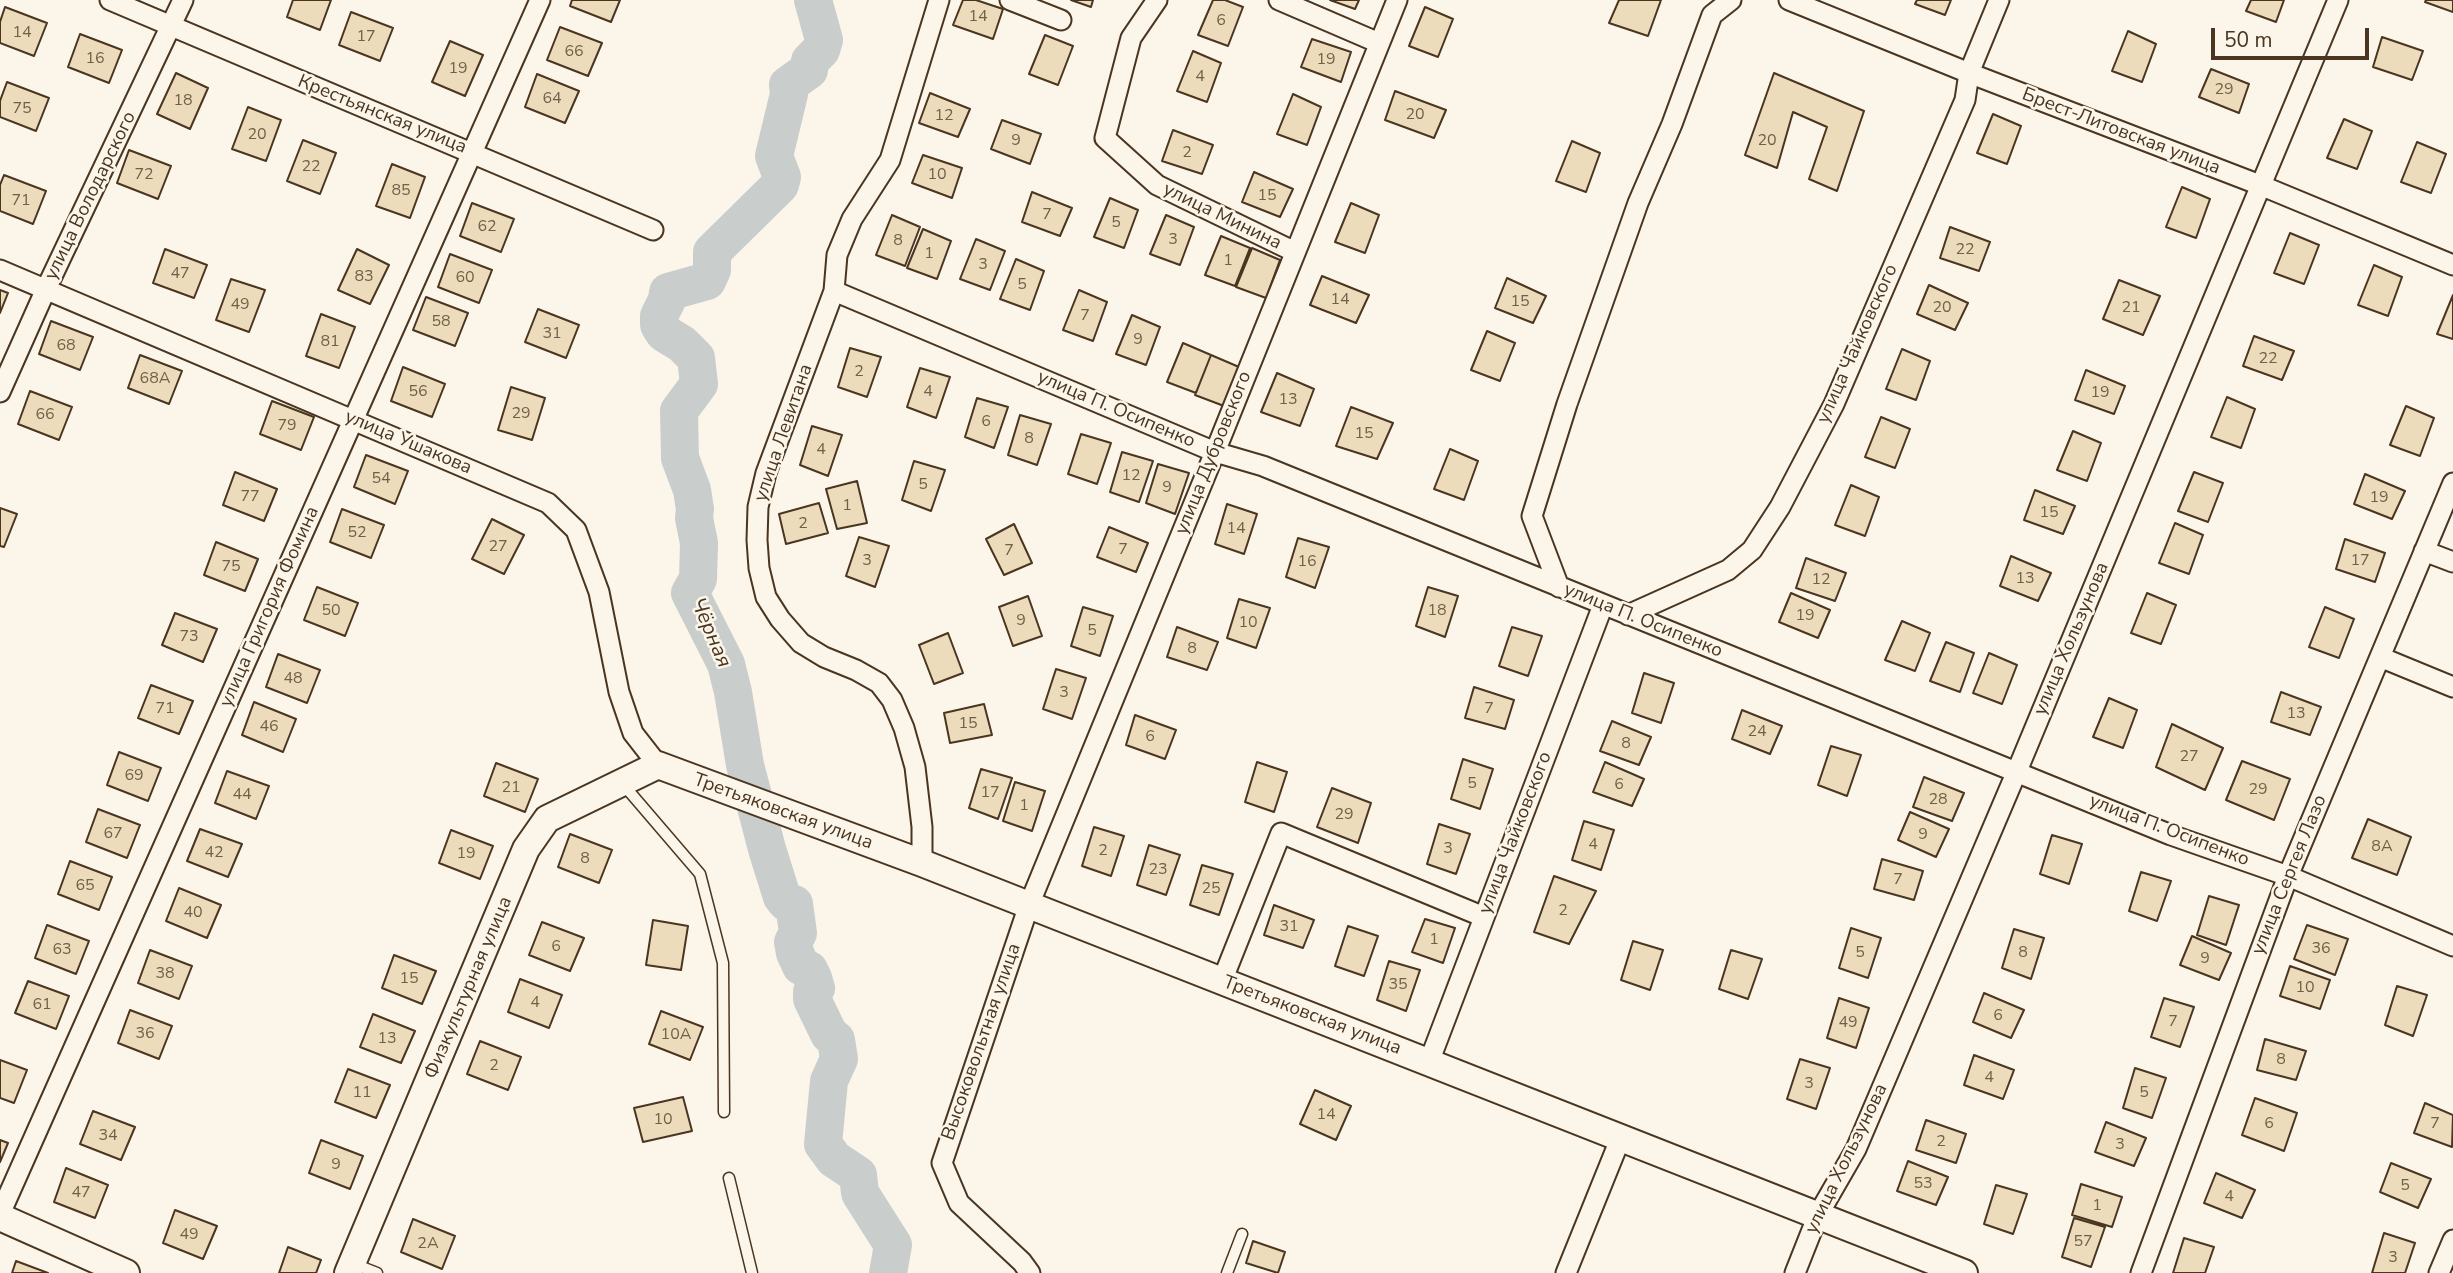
<!DOCTYPE html>
<html>
<head>
<meta charset="utf-8">
<style>
  body { margin:0 }
  #map { position:relative; width:2453px; height:1273px; overflow:hidden; background:#fbf6e9; font-family:"Nunito Sans",sans-serif }
  canvas { display:block }
  .scale { position:absolute; left:2211px; top:28px; width:158px; height:32px; box-sizing:border-box; border:4px solid #4a3520; border-top:0; padding-left:9px; font-size:21px; line-height:24px; white-space:nowrap; color:#4a3520; -webkit-text-stroke:5px #fbf6e9; paint-order:stroke }
</style>
</head>
<body>
<div id="map">
<canvas width="2453" height="1273"></canvas>
<div class="scale">50 m</div>
</div>
<script>
const context = document.querySelector('canvas').getContext('2d');
context.lineJoin = 'round';
const toPath = rows => new Path2D(rows.map(r => 'M' + r).join(''));
function stroke(path, color, width, dash) { context.strokeStyle = color; context.lineWidth = width; context.lineCap = dash ? 'butt' : 'round'; context.setLineDash(dash || []); context.stroke(path); }
function fill(path, color) { context.fillStyle = color; context.fill(path, 'evenodd'); }
function label(font, color, halo, rows, align = 'center') {
  context.font = font + ' "Nunito Sans",sans-serif'; context.lineWidth = 5; context.setLineDash([]); context.textBaseline = 'middle'; context.strokeStyle = halo; context.fillStyle = color; for (const [text, x, y, turn = 0] of rows) {
    context.save(); context.translate(x, y); context.rotate((+turn || 0) * Math.PI / 180); context.textAlign = isNaN(turn) ? turn : align; if (halo) context.strokeText(text, 0, 0); context.fillText(text, 0, 0); context.restore();
  }
}
stroke(toPath([
  [813,0,824,40,821,50,810,61,809,70,788,85,789,94,774,156,782,177,780,185,712,252,712,270,707,281,668,292,667,300,659,316,659,325,664,333,682,344,696,358,699,384,679,411,680,458,692,490,695,509,694,518,699,543,698,579,690,593,726,664,733,692,745,765,767,849,782,897,786,902,794,904,798,933,793,942,795,953,801,966,809,970,813,978,816,988,812,992,812,999,829,1034,836,1040,839,1059,829,1081,823,1144,834,1159,858,1175,860,1193,893,1245,888,1273]
]), '#c9cecd', 38);
const building = toPath([
  [293,0,331,0,320,30,287,17,293,0],
  [572,0,620,0,611,22,570,6,572,0],
  [963,0,976,0,1003,9,993,39,953,25,963,0],
  [1071,0,1093,0,1091,7,1071,0],
  [1213,0,1225,0,1243,7,1228,46,1198,35,1213,0],
  [1330,0,1359,0,1355,9,1330,0],
  [1619,0,1661,0,1648,36,1609,23,1619,0],
  [1917,0,1951,0,1945,15,1915,4,1917,0],
  [2251,0,2284,0,2276,22,2246,11,2251,0],
  [2426,0,2453,0,2453,12,2425,2,2426,0],
  [5,7,47,23,34,56,0,43,0,22,5,7],
  [1425,7,1453,19,1438,57,1409,46,1425,7],
  [351,12,393,28,380,61,339,45,351,12],
  [560,27,602,43,588,76,547,60,560,27],
  [2128,31,2156,44,2142,82,2112,71,2128,31],
  [80,34,122,50,109,83,68,67,80,34],
  [1045,35,1073,46,1058,85,1029,74,1045,35],
  [2382,37,2423,51,2412,80,2373,67,2382,37],
  [1312,39,1351,52,1341,82,1301,67,1312,39],
  [450,41,483,55,465,96,432,82,450,41],
  [1193,51,1221,63,1207,102,1177,91,1193,51],
  [2211,69,2249,84,2239,113,2199,97,2211,69],
  [176,73,208,88,190,129,157,114,176,73],
  [1774,73,1864,111,1837,191,1809,179,1827,127,1793,112,1777,168,1745,155,1774,73],
  [537,74,579,91,565,123,525,107,537,74],
  [7,82,49,98,36,131,0,117,0,101,7,82],
  [1395,91,1446,110,1434,138,1385,120,1395,91],
  [930,93,970,109,958,137,919,123,930,93],
  [1293,94,1321,107,1307,145,1277,134,1293,94],
  [248,107,281,120,266,161,232,149,248,107],
  [1993,114,2021,126,2007,164,1977,153,1993,114],
  [2344,119,2372,131,2357,169,2327,158,2344,119],
  [1002,120,1041,134,1030,164,991,149,1002,120],
  [1173,130,1213,145,1202,174,1162,161,1173,130],
  [303,140,336,153,320,194,287,181,303,140],
  [1572,141,1600,153,1586,192,1556,181,1572,141],
  [2417,142,2446,154,2431,193,2401,182,2417,142],
  [129,150,171,166,158,199,117,183,129,150],
  [923,155,962,168,952,198,912,183,923,155],
  [392,164,425,177,410,218,376,206,392,164],
  [1254,172,1293,189,1280,217,1242,202,1254,172],
  [4,175,46,191,33,224,0,211,0,185,4,175],
  [2182,187,2210,199,2196,238,2166,227,2182,187],
  [1032,192,1072,208,1060,236,1022,222,1032,192],
  [1110,198,1138,210,1124,248,1094,237,1110,198],
  [472,203,514,219,501,252,460,236,472,203],
  [1351,203,1379,215,1365,253,1335,242,1351,203],
  [892,215,920,227,905,266,876,255,892,215],
  [1166,215,1194,227,1180,265,1150,254,1166,215],
  [1950,227,1990,242,1979,271,1940,258,1950,227],
  [923,229,951,241,937,279,907,268,923,229],
  [2290,233,2319,245,2304,284,2274,273,2290,233],
  [1221,236,1250,248,1235,286,1205,275,1221,236],
  [976,239,1005,251,990,290,960,279,976,239],
  [1252,248,1280,260,1266,298,1236,287,1252,248],
  [165,249,207,265,194,298,153,283,165,249],
  [357,249,389,265,370,304,338,290,357,249],
  [450,254,492,270,479,303,438,287,450,254],
  [1016,259,1044,271,1030,310,1000,299,1016,259],
  [2374,265,2402,277,2388,316,2358,305,2374,265],
  [1322,276,1369,295,1356,323,1310,305,1322,276],
  [1507,278,1546,296,1533,323,1495,308,1507,278],
  [231,279,265,290,249,332,216,320,231,279],
  [2119,280,2160,296,2143,335,2103,319,2119,280],
  [1929,285,1968,303,1955,330,1917,314,1929,285],
  [0,290,8,293,0,313,0,290],
  [1079,290,1107,302,1093,341,1063,330,1079,290],
  [2453,295,2453,339,2437,334,2453,295],
  [426,297,468,313,455,346,413,330,426,297],
  [538,309,579,325,566,358,525,342,538,309],
  [321,314,355,327,339,368,306,356,321,314],
  [1132,315,1160,327,1146,365,1116,354,1132,315],
  [51,321,93,337,80,370,39,354,51,321],
  [1487,331,1515,343,1500,381,1471,370,1487,331],
  [2254,336,2294,351,2282,380,2243,366,2254,336],
  [1183,343,1211,355,1196,393,1167,382,1183,343],
  [850,348,881,357,867,397,838,387,850,348],
  [1902,349,1930,361,1916,400,1886,389,1902,349],
  [140,355,182,371,169,404,128,388,140,355],
  [1211,355,1239,367,1224,406,1195,395,1211,355],
  [403,367,445,384,432,417,391,401,403,367],
  [920,368,950,377,936,418,907,407,920,368],
  [2086,370,2125,386,2114,414,2075,400,2086,370],
  [1277,373,1314,389,1300,426,1261,412,1277,373],
  [511,387,545,398,532,440,498,430,511,387],
  [30,391,72,407,59,440,18,424,30,391],
  [2227,397,2255,409,2241,448,2211,437,2227,397],
  [977,398,1008,407,994,448,965,437,977,398],
  [272,401,314,417,301,450,260,434,272,401],
  [2406,406,2434,418,2420,456,2390,445,2406,406],
  [1351,407,1393,423,1377,459,1336,446,1351,407],
  [1020,415,1051,424,1037,465,1008,455,1020,415],
  [1881,417,1910,429,1895,468,1865,457,1881,417],
  [812,426,842,435,828,476,800,465,812,426],
  [2073,431,2101,443,2087,481,2057,470,2073,431],
  [1081,434,1111,443,1097,484,1068,474,1081,434],
  [1450,449,1478,461,1464,500,1434,489,1450,449],
  [1122,452,1153,461,1139,502,1110,492,1122,452],
  [366,455,408,471,395,504,354,487,366,455],
  [914,461,945,470,931,511,902,500,914,461],
  [1158,464,1189,473,1175,514,1146,503,1158,464],
  [235,472,277,489,264,521,223,505,235,472],
  [2194,472,2223,483,2208,522,2178,511,2194,472],
  [2365,474,2405,491,2392,519,2354,504,2365,474],
  [857,481,867,523,837,529,826,489,857,481],
  [1851,485,1879,497,1865,536,1835,525,1851,485],
  [2035,490,2075,506,2063,534,2024,520,2035,490],
  [819,503,828,533,786,544,779,514,819,503],
  [1227,504,1257,514,1244,554,1215,544,1227,504],
  [0,508,17,514,4,547,0,546,0,508],
  [342,509,384,525,371,558,330,542,342,509],
  [492,519,524,535,504,574,472,559,492,519],
  [2175,523,2203,535,2189,574,2159,563,2175,523],
  [1014,524,1032,563,1004,575,986,539,1014,524],
  [1109,527,1148,543,1136,572,1097,557,1109,527],
  [859,537,889,546,875,587,846,576,859,537],
  [1298,538,1329,547,1315,588,1286,577,1298,538],
  [2345,539,2385,553,2375,582,2336,569,2345,539],
  [216,542,258,559,245,591,204,575,216,542],
  [2011,556,2051,573,2038,601,2000,586,2011,556],
  [1806,558,1846,573,1835,601,1796,588,1806,558],
  [317,587,358,603,345,636,304,620,317,587],
  [1428,587,1458,596,1445,637,1416,626,1428,587],
  [1791,593,1830,610,1818,638,1779,622,1791,593],
  [2147,593,2176,605,2161,644,2131,633,2147,593],
  [1028,596,1042,636,1013,646,999,607,1028,596],
  [1239,599,1270,608,1256,648,1227,638,1239,599],
  [1083,607,1113,616,1100,656,1071,646,1083,607],
  [2325,607,2354,619,2339,658,2309,647,2325,607],
  [175,613,217,629,203,662,162,645,175,613],
  [1902,621,1930,633,1915,671,1885,660,1902,621],
  [1177,627,1218,642,1207,670,1167,657,1177,627],
  [1512,627,1542,636,1528,676,1499,666,1512,627],
  [948,633,963,673,934,684,919,645,948,633],
  [1946,642,1974,653,1960,692,1930,681,1946,642],
  [1989,653,2017,665,2002,704,1973,693,1989,653],
  [278,654,320,670,307,703,266,687,278,654],
  [1056,669,1086,678,1072,719,1043,709,1056,669],
  [1644,673,1674,683,1661,723,1632,713,1644,673],
  [151,685,193,701,179,734,138,718,151,685],
  [1474,687,1514,700,1505,729,1465,718,1474,687],
  [2281,692,2321,707,2310,735,2271,722,2281,692],
  [2109,698,2137,710,2123,748,2093,737,2109,698],
  [254,702,296,719,283,752,242,735,254,702],
  [984,704,992,735,950,743,944,713,984,704],
  [1742,710,1782,726,1770,754,1732,739,1742,710],
  [1135,715,1176,730,1165,759,1126,745,1135,715],
  [1612,721,1651,737,1639,765,1600,751,1612,721],
  [2172,724,2223,748,2205,790,2156,767,2172,724],
  [1831,746,1861,755,1847,796,1818,785,1831,746],
  [119,752,161,768,148,801,107,785,119,752],
  [1463,759,1493,769,1480,809,1451,799,1463,759],
  [2242,761,2290,779,2274,820,2226,800,2242,761],
  [1257,762,1287,772,1274,812,1245,802,1257,762],
  [1605,762,1644,779,1632,806,1593,792,1605,762],
  [496,763,538,779,525,812,484,796,496,763],
  [981,769,1012,778,998,819,969,808,981,769],
  [227,771,269,786,256,819,215,803,227,771],
  [1924,777,1964,793,1952,821,1913,807,1924,777],
  [1015,782,1045,791,1032,831,1003,821,1015,782],
  [1332,788,1371,803,1358,843,1317,827,1332,788],
  [98,809,140,825,127,858,86,842,98,809],
  [1910,812,1949,829,1936,857,1898,840,1910,812],
  [2368,819,2411,837,2397,875,2352,858,2368,819],
  [1584,821,1614,830,1601,870,1572,860,1584,821],
  [1439,824,1470,834,1456,874,1427,864,1439,824],
  [1094,827,1124,836,1111,876,1082,866,1094,827],
  [200,829,242,844,228,877,187,861,200,829],
  [451,830,493,846,480,879,439,863,451,830],
  [570,834,612,850,599,883,558,867,570,834],
  [2052,835,2082,844,2069,884,2040,874,2052,835],
  [1149,845,1180,855,1166,895,1137,885,1149,845],
  [1882,859,1923,871,1914,900,1874,889,1882,859],
  [70,861,112,877,99,910,58,894,70,861],
  [1202,865,1233,874,1219,915,1190,905,1202,865],
  [2141,872,2171,881,2157,921,2129,911,2141,872],
  [1554,876,1596,891,1569,944,1534,932,1554,876],
  [179,888,221,905,207,938,166,921,179,888],
  [2209,896,2239,905,2226,945,2197,935,2209,896],
  [1274,905,1314,920,1303,948,1264,935,1274,905],
  [1425,919,1455,928,1443,963,1412,952,1425,919],
  [653,920,688,926,681,970,646,965,653,920],
  [542,922,584,938,570,971,529,955,542,922],
  [47,925,89,941,76,974,35,958,47,925],
  [2307,925,2348,939,2335,975,2294,959,2307,925],
  [1348,926,1378,936,1364,976,1335,966,1348,926],
  [1851,928,1881,938,1868,978,1839,968,1851,928],
  [2014,929,2044,938,2031,979,2002,968,2014,929],
  [2192,936,2231,953,2219,980,2180,965,2192,936],
  [1633,941,1663,950,1650,990,1621,980,1633,941],
  [150,950,192,966,179,999,138,983,150,950],
  [1731,950,1762,959,1748,999,1719,989,1731,950],
  [394,955,436,971,422,1004,382,988,394,955],
  [1389,961,1420,970,1406,1011,1377,1000,1389,961],
  [2290,966,2330,980,2320,1009,2280,996,2290,966],
  [520,979,562,995,549,1028,508,1012,520,979],
  [28,981,69,996,56,1029,15,1013,28,981],
  [2397,986,2427,995,2413,1036,2385,1025,2397,986],
  [1984,993,2024,1010,2011,1038,1973,1022,1984,993],
  [1839,998,1869,1008,1856,1048,1827,1038,1839,998],
  [2164,998,2194,1007,2180,1047,2151,1037,2164,998],
  [130,1010,172,1026,159,1059,118,1043,130,1010],
  [661,1011,703,1027,690,1060,649,1044,661,1011],
  [373,1014,415,1031,401,1063,360,1047,373,1014],
  [2265,1039,2306,1051,2296,1080,2257,1070,2265,1039],
  [480,1041,521,1057,508,1090,467,1074,480,1041],
  [1974,1055,2014,1070,2003,1099,1964,1085,1974,1055],
  [1800,1059,1830,1068,1816,1109,1787,1099,1800,1059],
  [0,1060,27,1070,14,1103,0,1098,0,1060],
  [2135,1068,2166,1078,2152,1118,2123,1108,2135,1068],
  [348,1069,390,1085,376,1118,335,1102,348,1069],
  [1315,1090,1351,1106,1336,1140,1300,1124,1315,1090],
  [683,1097,692,1131,643,1142,634,1108,683,1097],
  [2255,1098,2297,1113,2284,1151,2242,1135,2255,1098],
  [2425,1103,2453,1115,2452,1147,2414,1133,2425,1103],
  [93,1111,135,1127,121,1160,80,1144,93,1111],
  [1926,1120,1966,1134,1956,1163,1916,1150,1926,1120],
  [2106,1122,2146,1138,2134,1166,2095,1152,2106,1122],
  [0,1140,8,1143,0,1162,0,1140],
  [321,1140,363,1156,350,1189,309,1173,321,1140],
  [1908,1161,1948,1177,1936,1205,1897,1191,1908,1161],
  [2391,1163,2431,1179,2418,1208,2380,1192,2391,1163],
  [66,1168,108,1185,95,1218,54,1202,66,1168],
  [2216,1173,2255,1190,2242,1218,2204,1203,2216,1173],
  [2081,1184,2122,1197,2112,1227,2072,1215,2081,1184],
  [1996,1185,2027,1194,2013,1234,1984,1224,1996,1185],
  [175,1210,217,1226,203,1259,163,1243,175,1210],
  [2074,1218,2105,1227,2091,1267,2062,1257,2074,1218],
  [413,1219,455,1236,442,1269,401,1252,413,1219],
  [2384,1233,2415,1243,2405,1273,2372,1273,2384,1233],
  [2184,1238,2214,1247,2205,1273,2173,1273,2184,1238],
  [1253,1241,1285,1252,1278,1273,1246,1263,1253,1241],
  [288,1247,321,1260,316,1273,279,1273,288,1247],
  [16,1261,48,1273,12,1273,16,1261]
]);
fill(building, '#ecdcbc');
stroke(building, '#4a3520', 2);
const lane = toPath([
  [622,783,700,874,723,963,724,1112],
  [729,1178,752,1273],
  [354,1264,377,1273],
  [1227,1273,1242,1234]
]);
const street = toPath([
  [110,0,653,230],
  [1010,0,1061,20],
  [1157,0,1131,38,1105,138,1157,185,1295,252],
  [1279,0,1379,43],
  [1789,0,1969,73,2260,185,2453,265],
  [0,270,548,503,576,530,599,592,619,692,633,733,658,765],
  [834,291,1215,452,1263,466,2171,835,2288,876,2453,946],
  [0,392,46,289,183,0],
  [2424,551,2453,562],
  [1559,587,1532,516,1567,404,1638,203,1672,124,1712,15,1731,0],
  [1628,615,1728,570,1752,550,1780,507,1834,404,1965,100,1969,73,1999,0],
  [2380,657,2453,687],
  [922,863,922,827,915,767,904,728,892,700,879,683,856,670,824,657,801,643,780,619,766,597,759,568,757,540,758,507,766,473,834,291,837,255,852,219,890,160,939,0],
  [1222,981,1281,833,1484,917],
  [1429,1062,1603,605],
  [0,1214,540,0],
  [1030,1273,1022,1262,959,1203,942,1163,1029,905,1215,452,1397,0],
  [1566,1273,1621,1137],
  [1795,1273,1818,1215,1856,1149,2017,771,2338,0],
  [2141,1273,2288,876,2453,483],
  [2439,1273,2453,1240]
]);
const secondary = toPath([
  [0,1217,126,1273],
  [348,1273,526,849,547,819,658,765,922,863,1964,1273]
]);
stroke(lane, '#4a3520', 13);
stroke(street, '#4a3520', 23);
stroke(secondary, '#4a3520', 30);
stroke(lane, '#fbf6e9', 10);
stroke(street, '#fbf6e9', 19);
stroke(secondary, '#fbf6e9', 26);
label('16px', '#725f47', null, [
  ["14",978,17],
  ["6",1221,21],
  ["14",22,33],
  ["17",366,37],
  ["66",574,52],
  ["16",95,59],
  ["19",1326,60],
  ["19",458,69],
  ["4",1200,77],
  ["29",2224,90],
  ["64",552,99],
  ["18",183,101],
  ["75",22,109],
  ["20",1415,115],
  ["12",944,116],
  ["20",257,135],
  ["9",1016,141],
  ["20",1767,141],
  ["2",1187,153],
  ["22",311,167],
  ["72",144,175],
  ["10",937,175],
  ["85",401,191],
  ["15",1267,196],
  ["71",21,201],
  ["7",1047,215],
  ["5",1116,223],
  ["62",487,227],
  ["3",1173,240],
  ["8",898,241],
  ["22",1965,250],
  ["1",929,254],
  ["1",1228,261],
  ["3",983,265],
  ["47",180,274],
  ["83",364,277],
  ["60",465,278],
  ["5",1022,285],
  ["14",1340,300],
  ["15",1520,302],
  ["49",240,305],
  ["20",1942,308],
  ["21",2131,308],
  ["7",1085,316],
  ["58",441,322],
  ["31",552,334],
  ["9",1138,340],
  ["81",330,342],
  ["68",66,346],
  ["22",2268,359],
  ["2",859,372],
  ["68А",155,379],
  ["56",418,392],
  ["4",928,392],
  ["19",2100,393],
  ["13",1288,400],
  ["29",521,414],
  ["66",45,415],
  ["6",986,422],
  ["79",287,426],
  ["15",1364,434],
  ["8",1029,439],
  ["4",821,450],
  ["12",1131,476],
  ["54",381,479],
  ["5",923,485],
  ["9",1167,488],
  ["77",250,497],
  ["19",2379,498],
  ["1",847,506],
  ["15",2049,513],
  ["2",803,524],
  ["14",1236,529],
  ["52",357,533],
  ["27",498,547],
  ["7",1123,550],
  ["7",1009,551],
  ["3",867,561],
  ["17",2360,561],
  ["16",1307,562],
  ["75",231,567],
  ["13",2025,579],
  ["12",1821,580],
  ["50",331,611],
  ["18",1437,611],
  ["19",1805,616],
  ["9",1021,621],
  ["10",1248,623],
  ["5",1092,631],
  ["73",189,637],
  ["8",1192,649],
  ["48",293,679],
  ["3",1064,693],
  ["71",165,709],
  ["7",1489,709],
  ["13",2296,714],
  ["15",968,724],
  ["46",269,727],
  ["24",1757,732],
  ["6",1150,737],
  ["8",1626,744],
  ["27",2189,757],
  ["69",134,776],
  ["5",1472,784],
  ["6",1619,785],
  ["21",511,788],
  ["29",2258,790],
  ["17",990,793],
  ["44",242,795],
  ["28",1938,800],
  ["1",1024,806],
  ["29",1344,815],
  ["67",113,834],
  ["9",1923,835],
  ["4",1593,845],
  ["8А",2382,847],
  ["3",1448,849],
  ["2",1103,851],
  ["42",214,853],
  ["19",466,854],
  ["8",585,859],
  ["23",1158,870],
  ["7",1898,880],
  ["65",85,886],
  ["25",1211,889],
  ["2",1563,911],
  ["40",193,913],
  ["31",1289,927],
  ["1",1434,940],
  ["6",556,947],
  ["36",2321,949],
  ["63",62,950],
  ["5",1860,953],
  ["8",2023,953],
  ["9",2205,959],
  ["38",165,974],
  ["15",409,979],
  ["35",1398,985],
  ["10",2305,988],
  ["4",535,1003],
  ["61",42,1005],
  ["6",1998,1016],
  ["7",2173,1022],
  ["49",1848,1023],
  ["36",145,1034],
  ["10А",676,1035],
  ["13",387,1039],
  ["8",2281,1060],
  ["2",494,1066],
  ["4",1989,1078],
  ["3",1809,1084],
  ["11",362,1093],
  ["5",2144,1093],
  ["14",1326,1115],
  ["10",663,1120],
  ["6",2269,1124],
  ["7",2435,1124],
  ["34",108,1136],
  ["2",1941,1142],
  ["3",2120,1145],
  ["9",336,1165],
  ["53",1923,1184],
  ["5",2405,1186],
  ["47",81,1193],
  ["4",2229,1197],
  ["1",2097,1206],
  ["49",189,1235],
  ["57",2083,1242],
  ["2А",428,1244],
  ["3",2393,1258]
]);
label('19px', '#4a3520', '#fbf6e9', [
  ["Крестьянская улица",382,115,22],
  ["Брест-Литовская улица",2121,132,21],
  ["улица Володарского",91,196,-64],
  ["улица Минина",1222,217,26],
  ["улица Чайковского",1858,344,-66],
  ["улица П. Осипенко",1116,410,23],
  ["улица Левитана",784,433,-71],
  ["улица Ушакова",408,443,23],
  ["улица Дубровского",1214,453,-68],
  ["улица Григория Фомина",270,607,-66],
  ["улица П. Осипенко",1643,621,22],
  ["улица Хользунова",2072,639,-67],
  ["Третьяковская улица",783,812,20],
  ["улица П. Осипенко",2169,831,21],
  ["улица Чайковского",1516,833,-69],
  ["улица Сергея Лазо",2290,875,-68],
  ["Физкультурная улица",469,988,-67],
  ["Третьяковская улица",1312,1016,21],
  ["Высоковольтная улица",982,1042,-71],
  ["улица Хользунова",1847,1159,-64]
]);
label('italic 21px', '#4a3520', '#fbf6e9', [
  ["Чёрная",710,633,67]
]);
</script>
</body>
</html>
